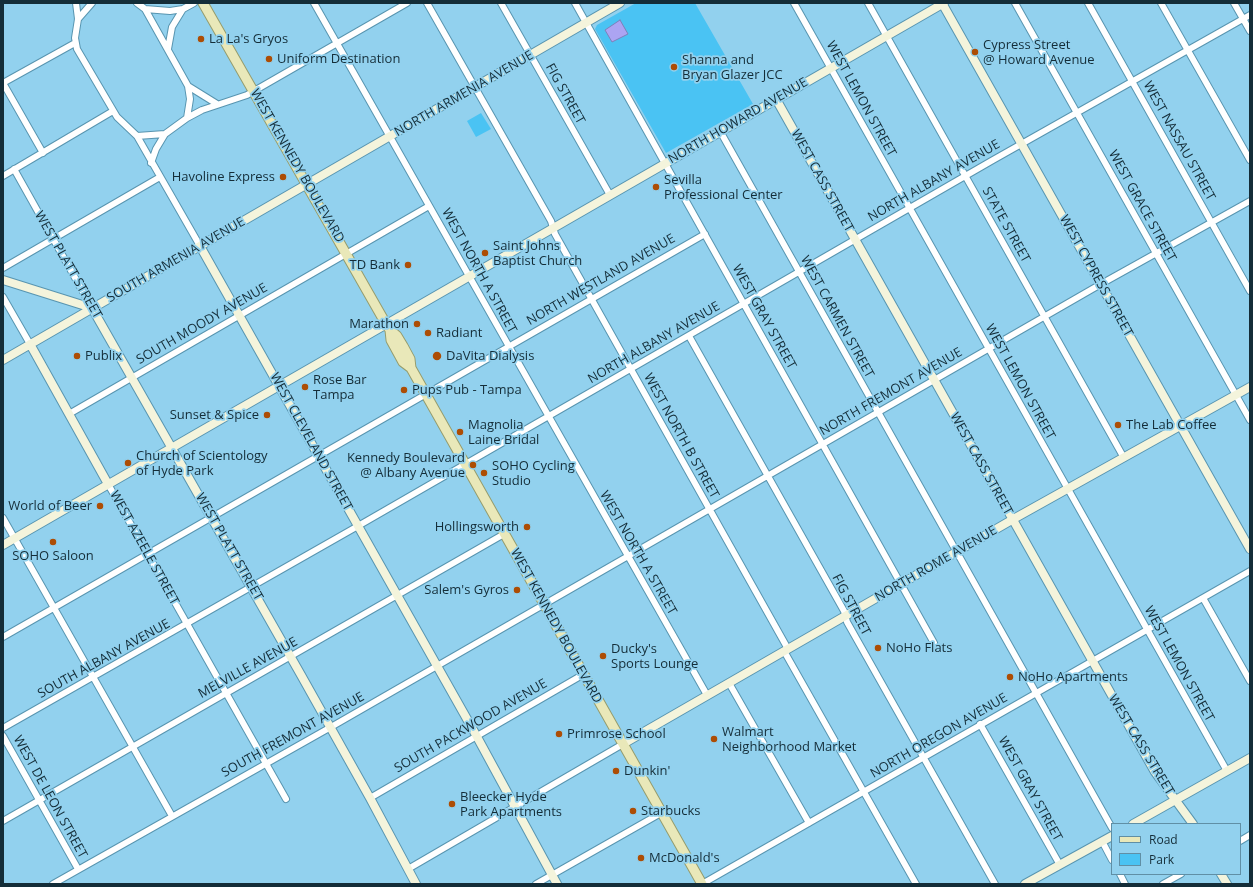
<!DOCTYPE html>
<html>
<head>
<meta charset="utf-8">
<style>
  body { margin:0 }
  #map { position:relative; width:1253px; height:887px; overflow:hidden; background:#92d1ee; font-family:"Open Sans",sans-serif }
  canvas { display:block }
  .frame { position:absolute; inset:0; border:4px solid #142d38; pointer-events:none }
  .legend { position:absolute; left:1111px; top:823px; width:130px; height:52px; box-sizing:border-box; background:#92d1ee; border:1px solid #608fa5; margin:0; padding:5px 7px; list-style:none; font-size:12px; color:#142d38 }
  .legend li { display:flex; align-items:center; gap:8px; height:20px }
  .legend b { width:20px; border:1px solid #608fa5 }
</style>
</head>
<body>
<div id="map">
<canvas width="1253" height="887"></canvas>
<div class="frame"></div>
<ul class="legend">
<li><b style="height:5px;background:#e9e8b9"></b>Road</li>
<li><b style="height:11px;background:#4ac3f3"></b>Park</li>
</ul>
</div>
<script>
const context = document.querySelector('canvas').getContext('2d');
context.lineJoin = 'round';
function fill(path, color) { context.fillStyle = color; context.fill(path, 'evenodd'); }
const toPath = rows => new Path2D(rows.map(r => 'M' + r).join(''));
function stroke(path, color, width, dash) { context.strokeStyle = color; context.lineWidth = width; context.lineCap = dash ? 'butt' : 'round'; context.setLineDash(dash || []); context.stroke(path); }
function label(font, color, halo, rows, align = 'center') {
  context.font = font + ' "Open Sans",sans-serif'; context.lineWidth = 3.5; context.setLineDash([]); context.textBaseline = 'middle'; context.strokeStyle = halo; context.fillStyle = color; for (const [text, x, y, turn = 0] of rows) {
    context.save(); context.translate(x, y); context.rotate((+turn || 0) * Math.PI / 180); context.textAlign = isNaN(turn) ? turn : align; if (halo) context.strokeText(text, 0, 0); context.fillText(text, 0, 0); context.restore();
  }
}
fill(toPath([
  [636,3,695,3,753,104,666,153,595,29,597,25],
  [481,113,491,129,476,137,467,121]
]), '#4ac3f3');
const water = toPath([
  [620,20,628,34,612,42,605,30,620,20]
]);
fill(water, '#aca4f2');
stroke(water, '#7e80ba', 1);
const street = toPath([
  [76,3,78,19,75,38,77,49,117,117,137,136,200,246],
  [137,3,145,9,170,11,183,9,194,3],
  [314,3,707,695],
  [427,3,551,221,555,234,788,649],
  [501,3,610,195],
  [575,3,934,643],
  [794,3,1227,771],
  [868,3,1124,458],
  [1015,3,1250,420],
  [1088,3,1250,291],
  [1161,3,1250,160],
  [1234,3,1250,31],
  [145,9,188,86,190,99,187,118],
  [78,19,92,3],
  [168,49,172,27,183,9],
  [3,83,75,43],
  [3,83,43,153],
  [188,86,217,104],
  [720,131,1112,828],
  [137,136,165,134,187,118,202,110,247,95,407,3],
  [151,163,156,149,165,134],
  [14,169,92,308],
  [3,176,113,111],
  [3,268,160,177],
  [3,297,30,344],
  [689,336,844,611,847,622,995,884],
  [69,414,429,206],
  [108,484,286,799],
  [3,518,172,816],
  [1203,598,1250,681],
  [3,637,705,234],
  [784,651,916,884],
  [729,683,809,823],
  [980,724,1060,865],
  [3,728,358,526,993,160,1250,15],
  [3,736,78,869],
  [370,798,584,674],
  [3,821,504,534],
  [1102,841,1112,860],
  [1240,841,1250,835],
  [408,869,623,744],
  [1120,874,1125,884],
  [53,884,331,727,1101,284,1250,201],
  [536,884,661,813],
  [702,884,1250,571],
  [1163,884,1181,874]
]);
const secondary = toPath([
  [942,3,1250,549],
  [776,99,1155,772,1193,824],
  [200,246,476,735,557,884],
  [3,280,92,308],
  [92,308,301,675,370,798,416,884],
  [30,344,108,484],
  [3,360,620,3],
  [3,545,944,3],
  [623,744,1017,517,1250,387],
  [1133,824,1250,758],
  [1221,874,1227,884],
  [1025,884,1112,836]
]);
const primary = toPath([
  [203,3,386,324,390,330,397,336,403,346,410,359,411,368],
  [390,330,391,340,403,362,411,368,702,884]
]);
stroke(street, '#5895b0', 8);
stroke(secondary, '#5895b0', 10);
stroke(primary, '#959d6e', 11);
stroke(street, '#fff', 6);
stroke(secondary, '#f4f4dc', 8);
stroke(primary, '#e9e8b9', 9);
for (const [x, y, r, color] of [
  [201,39,4,"#ad4d04"],
  [975,52,4,"#ad4d04"],
  [269,59,4,"#ad4d04"],
  [674,67,4,"#ad4d04"],
  [283,177,4,"#ad4d04"],
  [656,187,4,"#ad4d04"],
  [485,253,4,"#ad4d04"],
  [408,265,4,"#ad4d04"],
  [417,324,4,"#ad4d04"],
  [428,333,4,"#ad4d04"],
  [77,356,4,"#ad4d04"],
  [437,356,5,"#ad4d04"],
  [305,387,4,"#ad4d04"],
  [404,390,4,"#ad4d04"],
  [267,415,4,"#ad4d04"],
  [1118,425,4,"#ad4d04"],
  [460,432,4,"#ad4d04"],
  [128,463,4,"#ad4d04"],
  [473,465,4,"#ad4d04"],
  [484,473,4,"#ad4d04"],
  [100,506,4,"#ad4d04"],
  [527,527,4,"#ad4d04"],
  [53,542,4,"#ad4d04"],
  [517,590,4,"#ad4d04"],
  [878,648,4,"#ad4d04"],
  [603,656,4,"#ad4d04"],
  [1010,677,4,"#ad4d04"],
  [559,734,4,"#ad4d04"],
  [714,739,4,"#ad4d04"],
  [616,771,4,"#ad4d04"],
  [452,804,4,"#ad4d04"],
  [633,811,4,"#ad4d04"],
  [641,858,4,"#ad4d04"]
]) { const dot = new Path2D(); dot.arc(x, y, r, 0, 2 * Math.PI); context.fillStyle = color; context.fill(dot); stroke(dot, '#92d1ee', 1.5); }
label('13px', '#142d38', '#92d1ee', [
  ["La La's Gryos",209,39],
  ["Cypress Street",983,45],
  ["@ Howard Avenue",983,60],
  ["Uniform Destination",277,59],
  ["Shanna and",682,60],
  ["Bryan Glazer JCC",682,75],
  ["Havoline Express",275,177,"right"],
  ["Sevilla",664,180],
  ["Professional Center",664,195],
  ["Saint Johns",493,246],
  ["Baptist Church",493,261],
  ["TD Bank",400,265,"right"],
  ["Marathon",409,324,"right"],
  ["Radiant",436,333],
  ["Publix",85,356],
  ["DaVita Dialysis",446,356],
  ["Rose Bar",313,380],
  ["Tampa",313,395],
  ["Pups Pub - Tampa",412,390],
  ["Sunset & Spice",259,415,"right"],
  ["Magnolia",468,425],
  ["Laine Bridal",468,440],
  ["The Lab Coffee",1126,425],
  ["Church of Scientology",136,456],
  ["of Hyde Park",136,471],
  ["Kennedy Boulevard",465,458,"right"],
  ["@ Albany Avenue",465,473,"right"],
  ["SOHO Cycling",492,466],
  ["Studio",492,481],
  ["World of Beer",92,506,"right"],
  ["Hollingsworth",519,527,"right"],
  ["SOHO Saloon",53,556,"center"],
  ["Salem's Gyros",509,590,"right"],
  ["NoHo Flats",886,648],
  ["Ducky's",611,649],
  ["Sports Lounge",611,664],
  ["NoHo Apartments",1018,677],
  ["Walmart",722,732],
  ["Neighborhood Market",722,747],
  ["Primrose School",567,734],
  ["Dunkin'",624,771],
  ["Bleecker Hyde",460,797],
  ["Park Apartments",460,812],
  ["Starbucks",641,811],
  ["McDonald's",649,858]
], 'left');
label('13px', '#142d38', '#92d1ee', [
  ["NORTH ARMENIA AVENUE",464,94,-30],
  ["FIG STREET",565,94,61],
  ["WEST LEMON STREET",861,99,61],
  ["NORTH HOWARD AVENUE",738,121,-30],
  ["WEST NASSAU STREET",1179,141,61],
  ["WEST KENNEDY BOULEVARD",297,166,60],
  ["WEST CASS STREET",822,181,61],
  ["NORTH ALBANY AVENUE",934,181,-30],
  ["WEST GRACE STREET",1142,206,61],
  ["STATE STREET",1006,225,61],
  ["SOUTH ARMENIA AVENUE",176,260,-30],
  ["WEST PLATT STREET",68,265,60],
  ["WEST NORTH A STREET",479,271,61],
  ["WEST CYPRESS STREET",1096,276,61],
  ["NORTH WESTLAND AVENUE",601,280,-30],
  ["WEST GRAY STREET",764,317,61],
  ["WEST CARMEN STREET",837,317,61],
  ["SOUTH MOODY AVENUE",202,324,-30],
  ["NORTH ALBANY AVENUE",654,343,-30],
  ["WEST LEMON STREET",1020,382,61],
  ["NORTH FREMONT AVENUE",891,392,-30],
  ["WEST NORTH B STREET",681,436,61],
  ["WEST CLEVELAND STREET",311,442,61],
  ["WEST CASS STREET",981,464,61],
  ["WEST PLATT STREET",229,547,60],
  ["WEST AZEELE STREET",144,548,61],
  ["WEST NORTH A STREET",638,553,60],
  ["NORTH ROME AVENUE",936,564,-30],
  ["FIG STREET",851,605,62],
  ["WEST KENNEDY BOULEVARD",556,626,61],
  ["SOUTH ALBANY AVENUE",104,659,-29],
  ["WEST LEMON STREET",1179,664,61],
  ["MELVILLE AVENUE",248,668,-29],
  ["SOUTH PACKWOOD AVENUE",471,726,-30],
  ["SOUTH FREMONT AVENUE",293,735,-29],
  ["NORTH OREGON AVENUE",939,736,-30],
  ["WEST CASS STREET",1141,745,59],
  ["WEST GRAY STREET",1030,789,61],
  ["WEST DE LEON STREET",50,797,61]
]);
</script>
</body>
</html>
